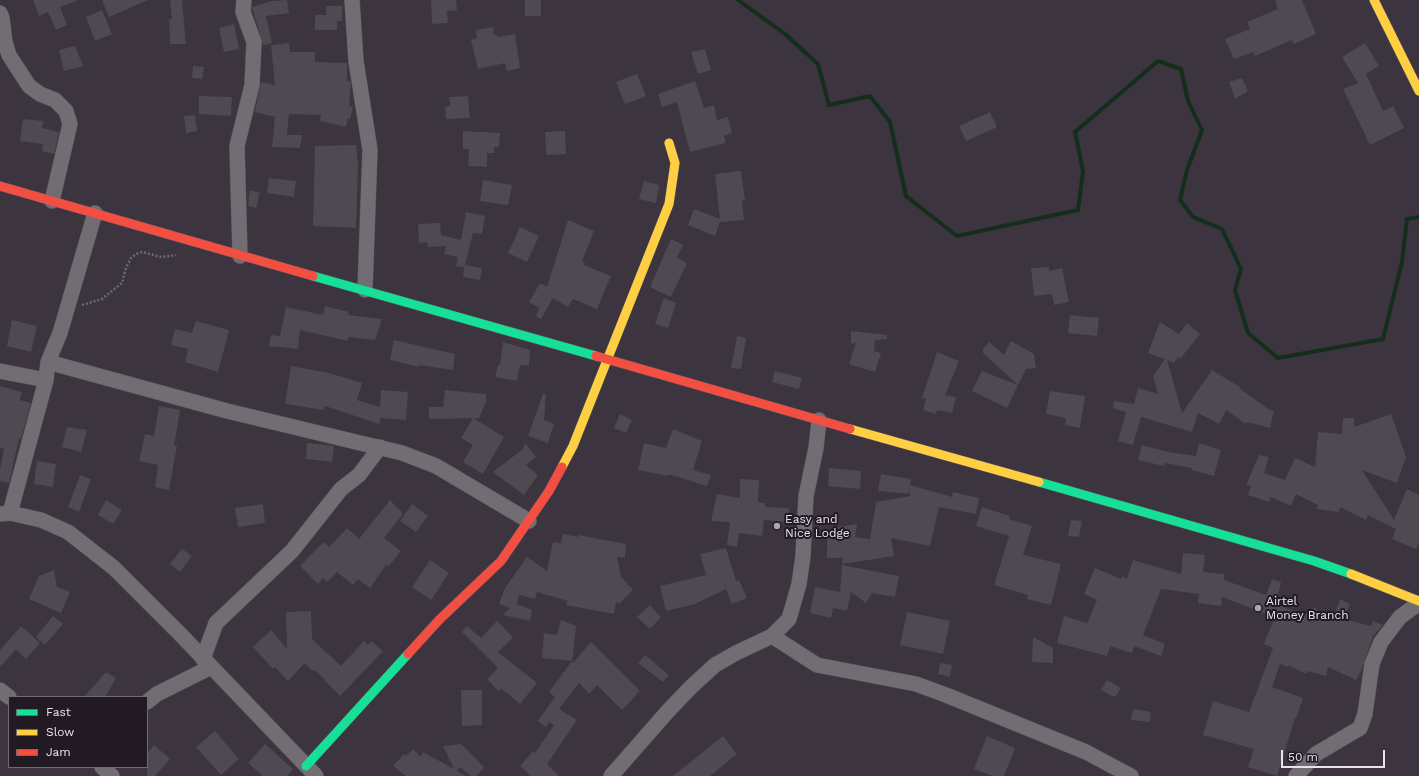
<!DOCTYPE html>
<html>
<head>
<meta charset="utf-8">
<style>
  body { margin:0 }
  #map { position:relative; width:1419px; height:776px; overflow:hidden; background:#3c343f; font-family:"Work Sans",sans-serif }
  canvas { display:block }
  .legend { position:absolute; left:8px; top:696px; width:140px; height:72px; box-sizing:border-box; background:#211a23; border:1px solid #716a74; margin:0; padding:5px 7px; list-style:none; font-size:12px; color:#eae1ee }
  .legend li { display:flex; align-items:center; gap:8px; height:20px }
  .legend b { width:20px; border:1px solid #716a74 }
  .scale { position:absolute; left:1281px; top:750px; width:104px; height:18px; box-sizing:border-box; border:2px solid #eae1ee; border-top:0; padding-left:5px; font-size:12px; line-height:14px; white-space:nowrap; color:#eae1ee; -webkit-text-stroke:3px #211a23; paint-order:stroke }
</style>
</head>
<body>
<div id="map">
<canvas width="1419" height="776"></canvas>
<ul class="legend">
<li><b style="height:5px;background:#16e098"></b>Fast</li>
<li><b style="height:5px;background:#ffcf43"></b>Slow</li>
<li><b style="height:5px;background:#f24e42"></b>Jam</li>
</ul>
<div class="scale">50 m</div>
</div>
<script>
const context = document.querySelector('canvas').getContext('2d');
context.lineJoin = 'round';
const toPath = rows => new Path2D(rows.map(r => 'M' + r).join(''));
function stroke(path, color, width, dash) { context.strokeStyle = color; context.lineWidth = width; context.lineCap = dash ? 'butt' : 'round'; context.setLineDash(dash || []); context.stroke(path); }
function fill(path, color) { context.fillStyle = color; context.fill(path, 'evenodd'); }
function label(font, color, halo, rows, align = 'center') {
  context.font = font + ' "Work Sans",sans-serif'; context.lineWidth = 4; context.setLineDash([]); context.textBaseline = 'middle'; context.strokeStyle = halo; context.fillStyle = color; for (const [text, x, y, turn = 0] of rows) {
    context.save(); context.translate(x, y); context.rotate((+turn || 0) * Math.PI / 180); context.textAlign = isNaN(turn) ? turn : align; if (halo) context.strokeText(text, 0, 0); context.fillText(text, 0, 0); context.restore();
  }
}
stroke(toPath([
  [738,0,785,34,818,64,829,105,870,96,890,122,906,196,957,236,1078,210,1083,171,1075,132,1158,61,1181,69,1188,101,1202,130,1187,170,1180,200,1193,217,1222,229,1241,269,1235,290,1248,333,1278,358,1383,339,1402,262,1407,219,1419,217]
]), '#142e1c', 4);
fill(toPath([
  [33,0,76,0,77,1,60,7,67,25,56,30,48,12,39,16],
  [102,0,148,0,109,17],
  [170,0,182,0,186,44,170,44,169,19,172,19],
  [287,0,289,13,266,16,272,43,263,45,252,7,272,1],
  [431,0,456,0,457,10,447,11,448,23,432,24],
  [525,0,541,0,541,16,525,16],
  [1275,0,1302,0,1316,34,1294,44,1292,40,1255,56,1253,52,1234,59,1225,39,1250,29,1247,22,1278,9],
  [326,6,342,6,342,21,337,21,337,30,315,30,315,15,326,15],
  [102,10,112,34,95,41,86,17],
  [234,24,239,49,224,52,219,28],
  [493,27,494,35,497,35,498,37,515,34,520,68,507,71,505,63,478,69,471,40,477,38,476,30],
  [289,43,290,52,315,52,315,62,347,63,347,81,350,81,351,84,349,106,353,106,350,119,348,118,346,127,320,121,321,115,289,114,287,135,302,135,300,148,272,147,275,117,255,112,261,82,275,85,271,45],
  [1365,43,1379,66,1366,74,1383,111,1393,106,1404,128,1370,145,1343,89,1358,83,1342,57],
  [75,46,83,66,64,71,59,50],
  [705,49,711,70,698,74,691,52],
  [193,66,204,67,202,79,192,78],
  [637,74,646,96,625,104,616,82],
  [1242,78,1248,91,1235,99,1229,82],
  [695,81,704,108,714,105,717,120,728,117,732,133,724,136,726,143,690,152,677,102,662,107,658,94],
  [199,96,232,97,231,116,199,114],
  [468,96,470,118,446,119,445,107,450,106,449,97],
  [990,112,997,127,966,141,959,126],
  [195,115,197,131,186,133,184,116],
  [23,119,43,121,42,128,59,132,54,154,42,151,43,144,20,141],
  [463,131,500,133,499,147,494,147,494,153,487,153,487,167,468,166,469,149,463,149],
  [565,131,566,154,546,155,545,132],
  [356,145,358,165,356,228,313,226,315,146],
  [741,171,745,200,742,201,744,220,720,222,715,236,688,225,694,209,720,219,715,174],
  [269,178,296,181,294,197,267,193],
  [483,180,512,185,508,205,480,201],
  [644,181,659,185,656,203,639,199],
  [250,190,260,193,256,208,248,206],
  [466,212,485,216,482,234,473,233,465,265,482,268,480,280,463,277,464,267,456,266,458,257,444,254,446,246,428,247,427,242,419,243,418,224,440,223,441,235,461,240],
  [568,220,594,231,582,261,585,262,584,265,611,276,597,309,573,299,568,307,553,298,541,319,536,316,539,308,529,302,540,283,547,287],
  [520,227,539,236,527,262,508,253],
  [671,239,683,245,677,258,687,263,671,297,650,287],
  [1049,267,1049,271,1062,268,1069,302,1054,305,1052,294,1034,296,1031,268],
  [664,298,676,303,668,328,655,324],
  [325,306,349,312,348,315,382,319,375,340,348,337,348,341,300,330,298,349,269,346,271,335,280,336,286,307,323,315],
  [1070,315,1099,318,1097,336,1068,333],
  [12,320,37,326,31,352,7,346],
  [196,321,229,330,218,372,185,362,188,349,171,345,175,329,192,333],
  [1160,322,1179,334,1187,323,1200,334,1180,359,1178,357,1174,363,1167,360,1182,413,1212,370,1240,387,1239,388,1270,410,1274,411,1270,428,1247,422,1246,424,1226,410,1219,424,1198,413,1192,432,1141,417,1133,445,1118,441,1126,412,1113,408,1114,401,1134,404,1138,388,1158,394,1153,376,1165,359,1148,353],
  [851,331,887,335,887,339,875,340,874,351,881,353,875,372,849,364,856,343,851,344],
  [737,336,746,338,741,369,731,368],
  [394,340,455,354,453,370,419,365,419,367,390,360],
  [1011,341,1034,354,1036,368,1026,369,1018,385,983,353,983,349,989,342,1004,355],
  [503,342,530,350,529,366,520,365,517,381,495,377,498,365,500,365],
  [937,352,959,361,945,395,956,397,952,413,937,410,936,414,923,410,926,399,922,398],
  [291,366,329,373,362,383,357,400,380,407,381,390,408,392,406,420,381,418,379,424,325,406,324,410,285,404],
  [775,371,802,378,799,389,772,382],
  [982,371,1018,385,1007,408,972,391],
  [0,386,22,392,20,400,31,403,21,439,19,438,9,483,0,481,0,469,4,449,0,448],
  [445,390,486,394,486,402,479,418,429,419,429,407,443,407],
  [1050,391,1085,396,1080,428,1065,425,1066,418,1046,414],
  [543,394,546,395,544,420,554,424,548,443,528,436],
  [159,406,180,410,174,446,177,446,169,490,155,487,158,465,139,461,145,434,154,436],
  [620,414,632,420,626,433,614,428],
  [1391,414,1406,457,1397,483,1362,470,1394,520,1407,489,1419,495,1419,543,1416,549,1392,539,1396,529,1368,515,1366,520,1340,507,1339,512,1316,509,1318,505,1296,494,1291,506,1271,497,1269,502,1248,495,1251,485,1246,485,1259,455,1269,457,1264,473,1285,480,1295,458,1315,467,1318,432,1342,434,1343,418,1354,418,1354,427],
  [473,418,504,437,483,474,463,462,473,445,461,438],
  [67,427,87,430,81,452,62,447],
  [673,429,702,441,693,470,711,475,707,486,668,474,668,476,638,470,644,443,666,448],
  [307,443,334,446,332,462,306,459],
  [525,443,536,457,526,465,538,475,524,495,493,472,523,449],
  [1199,443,1221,450,1214,476,1192,470,1192,468,1165,463,1164,466,1138,460,1142,445,1168,452,1196,456],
  [37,461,56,464,53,487,34,484],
  [829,468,861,471,860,489,828,486],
  [881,474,911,479,910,485,952,497,953,492,979,498,976,514,939,507,930,546,891,538,894,556,842,564,843,558,827,558,827,534,839,534,838,527,857,524,855,537,870,539,876,502,910,496,910,486,909,494,878,491],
  [80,475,91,479,79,512,68,507],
  [740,479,759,480,758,502,765,503,765,507,789,508,788,522,764,520,762,536,739,533,737,547,727,545,730,522,711,521,717,494,740,498],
  [106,500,122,510,113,524,98,515],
  [390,500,403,514,384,538,401,551,389,566,386,565,370,588,358,579,353,585,337,572,327,582,323,578,318,584,300,566,324,542,329,547,347,528,359,539],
  [263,504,265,523,238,527,235,508],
  [412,504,428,516,416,532,400,521],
  [982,507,1010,516,1009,519,1032,526,1023,555,1061,564,1051,605,1027,599,1028,595,994,585,1009,536,976,526],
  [1071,520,1082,521,1079,537,1068,536],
  [563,534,578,537,578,535,626,544,625,558,617,557,621,577,633,590,619,604,616,601,614,614,566,605,568,601,537,592,535,599,519,595,517,604,532,610,530,621,503,615,510,608,499,604,505,588,527,557,547,571,553,542,561,543],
  [726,548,736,581,739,580,747,598,732,604,726,589,695,604,666,611,660,586,706,575,700,554],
  [182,549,192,556,180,572,170,564],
  [1183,553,1205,555,1203,572,1224,574,1224,580,1266,595,1272,579,1281,582,1276,604,1304,615,1315,607,1322,617,1335,612,1340,599,1350,604,1344,619,1371,626,1373,621,1383,625,1373,636,1362,669,1356,680,1328,667,1326,676,1308,671,1306,674,1288,665,1288,667,1280,664,1272,687,1303,698,1296,718,1295,718,1277,776,1248,767,1254,749,1203,735,1213,701,1249,712,1273,648,1264,644,1275,617,1222,597,1221,606,1198,603,1199,594,1161,589,1143,635,1165,644,1161,656,1134,646,1132,653,1110,646,1107,656,1057,643,1064,616,1087,623,1097,600,1084,594,1095,568,1121,579,1123,576,1127,579,1133,560,1181,574],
  [430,560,449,573,431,600,412,587],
  [842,565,899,576,895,597,872,593,866,603,851,592,847,611,833,608,831,618,810,613,815,587,840,592],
  [54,570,57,587,70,592,61,613,29,599,39,576],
  [650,605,661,617,650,629,637,617],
  [311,611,312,639,341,666,364,641,368,645,371,641,383,651,340,696,315,670,313,671,305,663,288,681,275,667,273,669,253,647,271,630,287,649,286,612],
  [907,612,950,621,943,654,900,645],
  [53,616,63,624,45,645,36,637],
  [561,620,576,626,572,664,591,642,640,691,622,710,597,685,589,694,579,683,559,709,577,720,547,764,559,776,531,776,520,766,533,751,535,753,554,725,549,722,546,727,538,721,555,697,549,692,572,661,542,658,544,633,557,635],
  [497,621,513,637,498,652,537,683,520,704,502,689,498,691,487,679,498,668,462,632,467,626,481,638],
  [21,626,40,643,26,659,16,649,0,667,0,650],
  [1033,637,1053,648,1053,663,1032,662],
  [645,655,669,675,663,682,638,663],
  [940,663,952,665,950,677,938,674],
  [106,672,116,678,105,697,84,697],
  [1107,680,1121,688,1116,696,1112,696,1101,690],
  [461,690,482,690,482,725,462,726],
  [1133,709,1151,712,1150,722,1131,720],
  [215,731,239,759,221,775,196,747],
  [723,736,737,754,710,776,673,776],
  [987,736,1015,748,1004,776,993,776,974,769],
  [265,744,293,769,287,776,263,776,248,763],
  [461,744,484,767,477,776,471,776,460,767,457,771,466,776,406,776,393,766,404,754,406,756,413,749,421,757,423,752,454,769,443,746],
  [154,745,170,759,155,776,147,776,147,753]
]), '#4f4952');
const street = toPath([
  [352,0,356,61,370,150,365,290],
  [0,13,2,18,5,42,9,55,29,86,40,94,55,100,66,111,70,124,52,201],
  [240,256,237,146,252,85,254,42,243,12,244,0],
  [48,362,227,411,402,453,436,466,529,521],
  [0,371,46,380],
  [10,513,46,380,48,362,60,333,95,213],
  [0,514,10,513,41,520,68,532,114,568,181,635,316,776],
  [772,636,817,665,916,684,946,695,1086,752,1131,776],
  [203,659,216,623,292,551,341,489,359,475,380,447],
  [0,690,9,697],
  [147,702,157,694,211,667],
  [102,767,112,776],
  [611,776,668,711,691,687,715,665,736,653,772,636,789,619,799,584,803,556,806,496,816,448,819,420],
  [1296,776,1316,754,1360,728,1365,714,1372,664,1381,642,1400,617,1419,603]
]);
const fast = toPath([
  [313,276,596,356],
  [1039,482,1314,561,1351,574],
  [306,766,408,654]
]);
const slow = toPath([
  [1374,0,1419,91],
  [850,429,1039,482],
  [562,467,573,446,669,204,675,163,669,143],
  [1351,574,1419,601]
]);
const jam = toPath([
  [0,186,313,276],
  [596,356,850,429],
  [408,654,439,620,501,561,549,491,562,467]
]);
stroke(street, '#57515a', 16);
stroke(fast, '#57515a', 10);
stroke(slow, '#57515a', 10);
stroke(jam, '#57515a', 10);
stroke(toPath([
  [82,305,102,299,122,283,126,268,131,258,136,254,142,252,161,257,176,255]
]), '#6f6a70', 2.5, [2, 2]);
stroke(street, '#716d72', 15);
stroke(fast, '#16e098', 9);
stroke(slow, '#ffcf43', 9);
stroke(jam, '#f24e42', 9);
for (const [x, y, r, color] of [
  [777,526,4,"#ada4b1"],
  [1258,608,4,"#ada4b1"]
]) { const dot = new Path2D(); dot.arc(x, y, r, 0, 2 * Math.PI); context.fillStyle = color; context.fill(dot); stroke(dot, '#211a23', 1.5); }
label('12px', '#eae1ee', '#211a23', [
  ["Easy and",785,519],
  ["Nice Lodge",785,533],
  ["Airtel",1266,601],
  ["Money Branch",1266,615]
], 'left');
</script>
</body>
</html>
